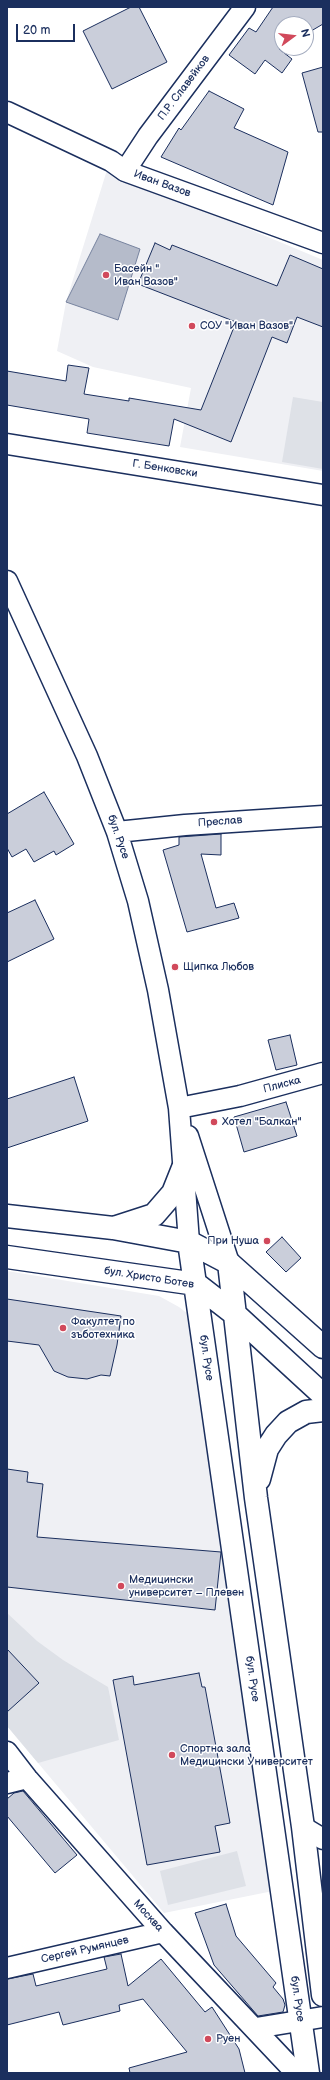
<!DOCTYPE html>
<html>
<head>
<meta charset="utf-8">
<style>
  body { margin:0 }
  #map { position:relative; width:330px; height:2080px; overflow:hidden; background:#fff; font-family:"Balsamiq Sans",sans-serif }
  canvas { display:block }
  .frame { position:absolute; inset:0; border:8px solid #1b2f5e; pointer-events:none }
  .north { position:absolute; left:274px; top:16px; width:40px; height:40px; box-sizing:border-box; background:#fff; border:1px solid #a4acbf; border-radius:50%; rotate:75deg; font-size:11px; font-weight:700; line-height:16px; text-align:center; color:#1b2f5e }
  .north::after { content:''; display:block; margin:auto; width:14px; height:18px; background:#d1495b; clip-path:polygon(50% 0,100% 100%,50% 72%,0 100%) }
  .scale { position:absolute; left:16px; top:24px; width:59px; height:18px; box-sizing:border-box; border:2px solid #1b2f5e; border-top:0; padding-left:5px; font-size:12px; line-height:14px; white-space:nowrap; color:#1b2f5e; -webkit-text-stroke:3px #fff; paint-order:stroke }
</style>
</head>
<body>
<div id="map">
<canvas width="330" height="2080"></canvas>
<div class="frame"></div>
<div class="north">N</div>
<div class="scale">20 m</div>
</div>
<script>
const context = document.querySelector('canvas').getContext('2d');
context.lineJoin = 'round';
function fill(path, color) { context.fillStyle = color; context.fill(path, 'evenodd'); }
const toPath = rows => new Path2D(rows.map(r => 'M' + r).join(''));
function stroke(path, color, width, dash) { context.strokeStyle = color; context.lineWidth = width; context.lineCap = dash ? 'butt' : 'round'; context.setLineDash(dash || []); context.stroke(path); }
function label(font, color, halo, rows, align = 'center') {
  context.font = font + ' "Balsamiq Sans",sans-serif'; context.lineWidth = 3; context.setLineDash([]); context.textBaseline = 'middle'; context.strokeStyle = halo; context.fillStyle = color; for (const [text, x, y, turn = 0] of rows) {
    context.save(); context.translate(x, y); context.rotate((+turn || 0) * Math.PI / 180); context.textAlign = isNaN(turn) ? turn : align; if (halo) context.strokeText(text, 0, 0); context.fillText(text, 0, 0); context.restore();
  }
}
fill(toPath([
  [107,170,323,260,323,471,180,447,191,388,93,367,57,351,66,302],
  [7,1271,159,1296,179,1307,197,1321,283,1889,164,1913,7,1726]
]), '#eff0f4');
fill(toPath([
  [293,397,323,402,323,469,282,462],
  [7,1613,37,1641,63,1660,108,1687,119,1740,38,1763,7,1726],
  [237,1851,246,1886,168,1905,160,1871]
]), '#dee1e7');
const water = toPath([
  [100,234,140,249,118,320,66,302,100,234]
]);
fill(water, '#b5bbca');
stroke(water, '#77839f', 1);
const building = toPath([
  [131,7,139,7,167,62,112,89,83,31,131,7],
  [273,7,323,7,323,24,306,34,306,24,282,24,282,47,279,49,292,59,282,73,265,60,255,74,229,55,249,28,256,32,273,7],
  [323,67,323,132,318,132,302,73,323,67],
  [209,91,244,109,234,128,288,152,273,205,161,157,179,128,181,130,209,91],
  [155,243,170,250,172,245,277,286,290,255,323,269,323,327,297,317,287,343,272,337,231,442,174,419,169,446,87,433,89,419,7,405,7,371,66,381,68,365,89,368,84,394,129,401,129,398,201,410,236,322,138,284,155,243],
  [44,792,74,844,56,855,54,851,34,862,26,849,12,857,7,848,7,814,44,792],
  [221,834,221,855,201,854,216,908,234,903,239,918,187,932,163,850,179,845,179,837,221,834],
  [35,900,54,939,7,962,7,913,35,900],
  [290,1035,297,1065,276,1070,268,1040,290,1035],
  [74,1077,88,1121,7,1148,7,1099,74,1077],
  [286,1102,297,1136,244,1152,234,1117,286,1102],
  [282,1237,301,1258,286,1272,266,1252,282,1237],
  [7,1299,121,1316,117,1345,110,1376,101,1375,87,1379,68,1377,54,1371,39,1345,7,1341,7,1299],
  [7,1469,28,1472,27,1482,43,1484,37,1537,221,1552,215,1610,7,1587,7,1469],
  [7,1649,39,1683,7,1712,7,1649],
  [199,1673,202,1687,205,1687,230,1823,215,1826,220,1852,147,1865,113,1680,133,1676,134,1685,199,1673],
  [23,1791,77,1855,55,1873,7,1816,7,1799,14,1793,23,1791],
  [226,1904,236,1936,276,1983,273,1987,283,1999,285,2005,283,2012,258,2016,214,1965,195,1913,226,1904],
  [121,1954,128,1986,161,1959,205,2012,212,2007,239,2049,245,2073,130,2073,129,2068,187,2052,143,1999,119,2005,120,2011,63,2025,59,2012,7,2025,7,1979,33,1974,36,1986,107,1969,104,1957,121,1954]
]);
fill(building, '#caceda');
stroke(building, '#1b2f5e', 1);
const minor = toPath([
  [7,112,111,161,125,171,323,243],
  [125,171,148,136,245,7],
  [7,444,323,495],
  [7,581,87,756,117,832,138,901,158,990,179,1108,189,1242],
  [117,832,185,825,323,816],
  [179,1108,240,1096,323,1073],
  [188,1136,229,1263],
  [7,1752,27,1778,163,1932,296,2073],
  [7,1783,27,1778],
  [303,1827,323,1839],
  [7,1968,163,1932],
  [256,2028,323,2017]
]);
const major = toPath([
  [7,1216,113,1228,189,1242,229,1263,323,1347],
  [117,1227,154,1215,173,1193,183,1168],
  [189,1242,308,2073],
  [7,1257,196,1284,236,1315,323,1395],
  [229,1263,256,1498,303,1827,323,1995],
  [259,1479,267,1449,276,1435,288,1422,306,1412,323,1410]
]);
stroke(minor, '#1b2f5e', 23);
stroke(major, '#1b2f5e', 25);
stroke(minor, '#fff', 20);
stroke(major, '#fff', 22);
for (const [x, y, r, color] of [
  [106,275,4,"#d1495b"],
  [192,326,4,"#d1495b"],
  [175,967,4,"#d1495b"],
  [214,1122,4,"#d1495b"],
  [267,1241,4,"#d1495b"],
  [63,1328,4,"#d1495b"],
  [121,1586,4,"#d1495b"],
  [172,1755,4,"#d1495b"],
  [208,2039,4,"#d1495b"]
]) { const dot = new Path2D(); dot.arc(x, y, r, 0, 2 * Math.PI); context.fillStyle = color; context.fill(dot); stroke(dot, '#fff', 1.5); }
label('11px', '#1b2f5e', '#fff', [
  ["П.Р. Славейков",184,88,-53],
  ["Иван Вазов",162,184,20],
  ["Г. Бенковски",165,469,9],
  ["Преслав",220,822,-4],
  ["бул. Русе",118,837,71],
  ["Плиска",282,1085,-15],
  ["бул. Христо Ботев",149,1278,9],
  ["бул. Русе",206,1358,82],
  ["бул. Русе",252,1679,82],
  ["Москва",148,1916,48],
  ["Сергей Румянцев",85,1950,-13],
  ["бул. Русе",297,1999,82]
]);
label('11px', '#1b2f5e', '#fff', [
  ["Басейн \"",114,269],
  ["Иван Вазов\"",114,282],
  ["СОУ \"Иван Вазов\"",200,326],
  ["Щипка Любов",183,967],
  ["Хотел \"Балкан\"",222,1122],
  ["При Нуша",259,1241,"right"],
  ["Факултет по",71,1322],
  ["зъботехника",71,1335],
  ["Медицински",129,1580],
  ["университет – Плевен",129,1593],
  ["Спортна зала",180,1749],
  ["Медицински Университет",180,1762],
  ["Руен",216,2039]
], 'left');
</script>
</body>
</html>
